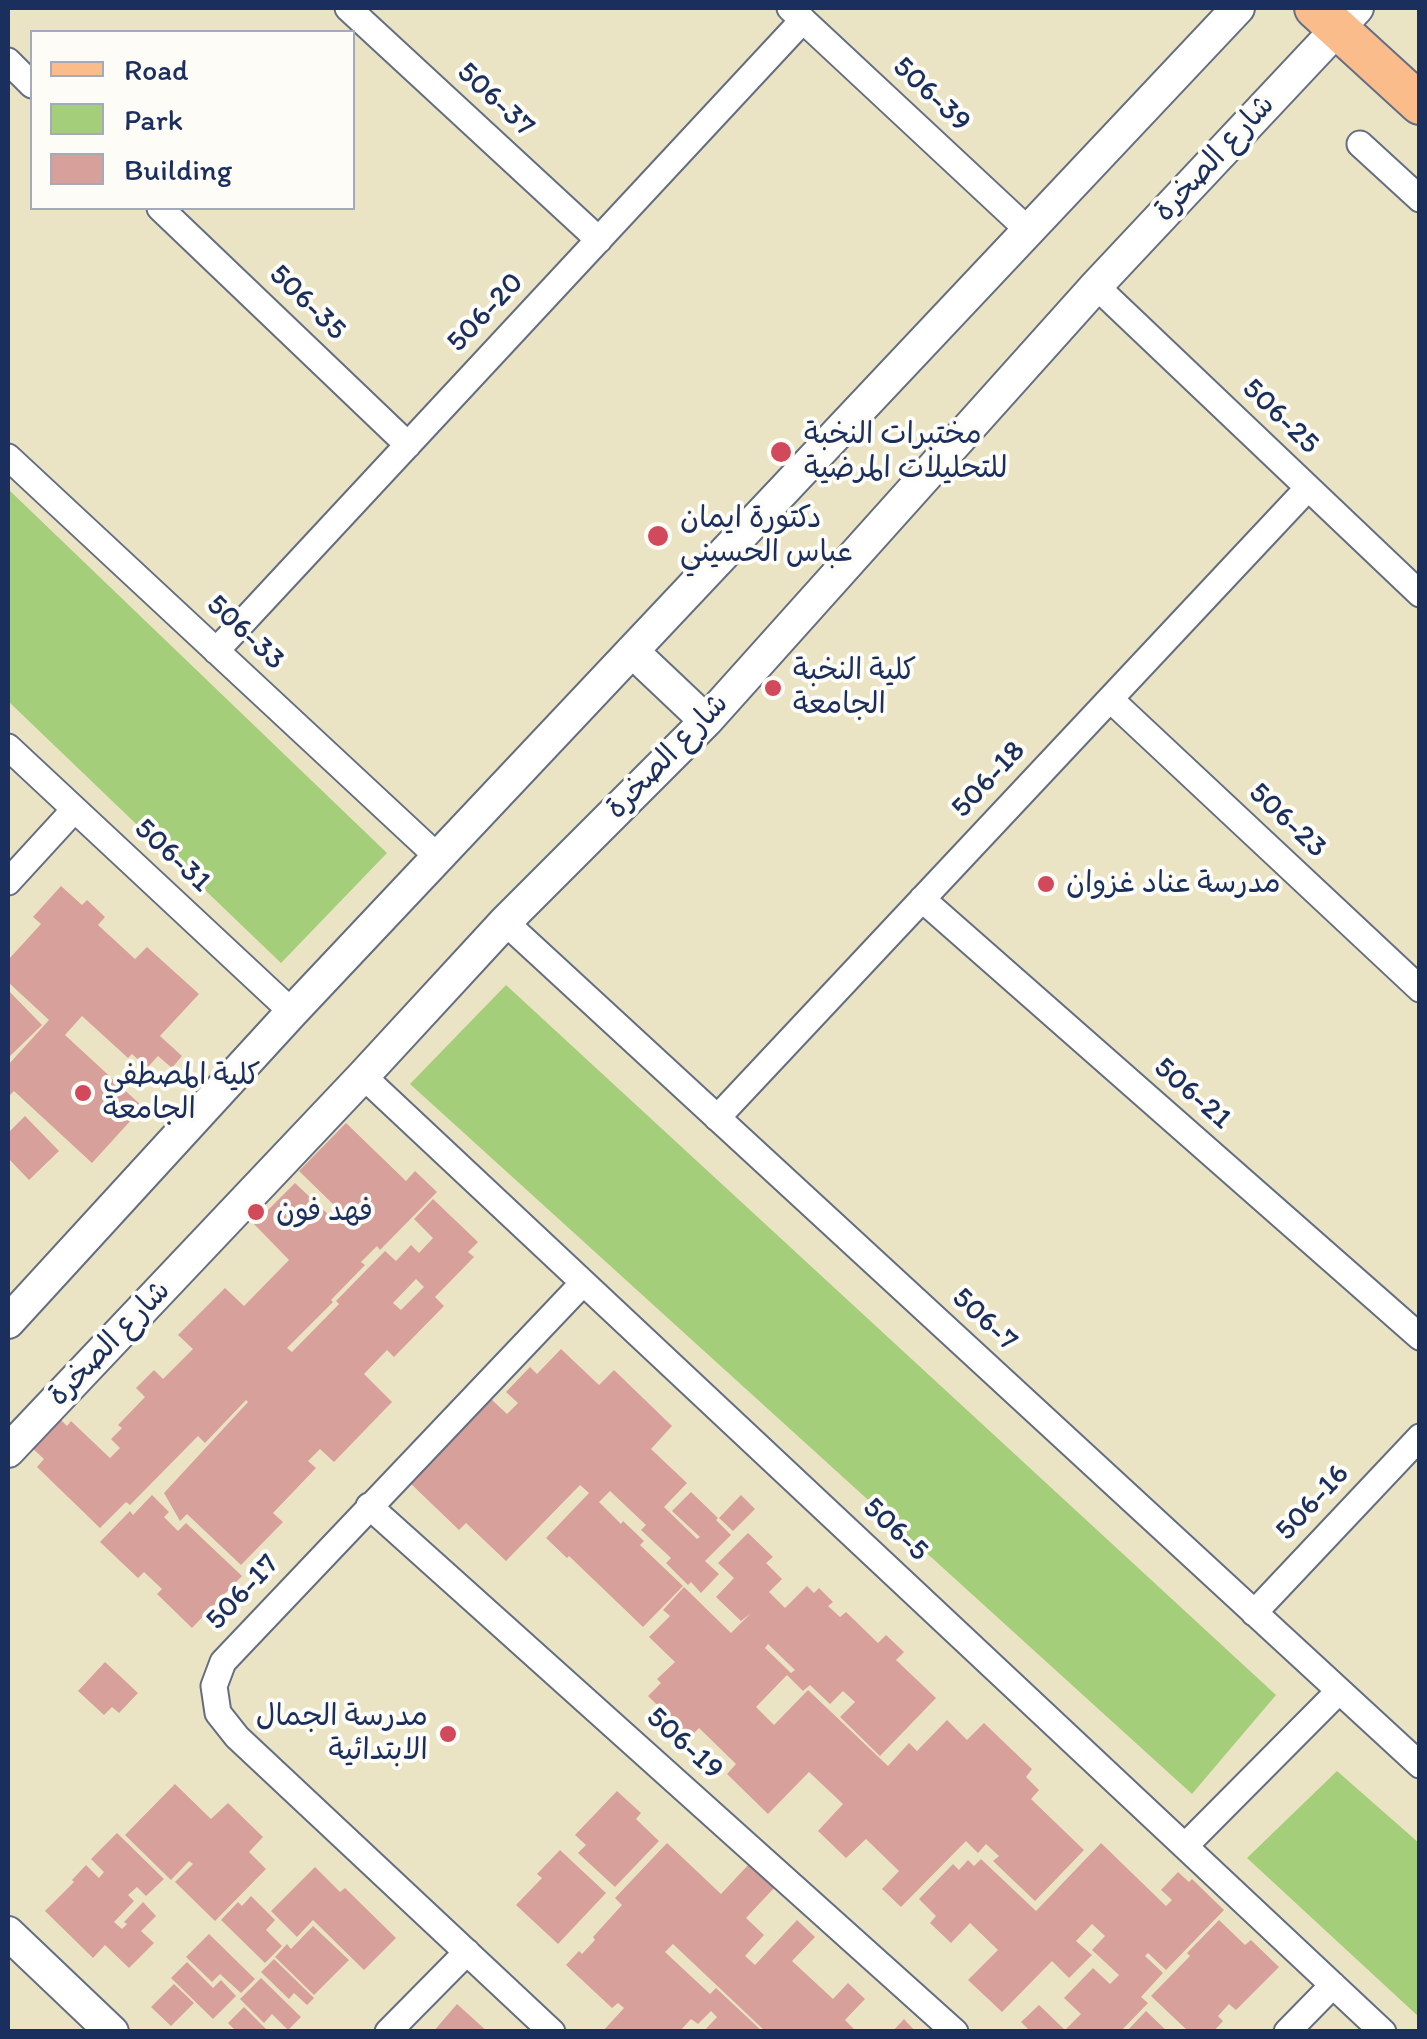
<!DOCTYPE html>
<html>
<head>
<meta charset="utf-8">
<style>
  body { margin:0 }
  #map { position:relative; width:1427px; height:2039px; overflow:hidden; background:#ebe4c4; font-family:Itim,sans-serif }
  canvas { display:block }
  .frame { position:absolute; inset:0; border:10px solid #1b2f5e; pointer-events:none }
  .legend { position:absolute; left:30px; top:30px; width:325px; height:180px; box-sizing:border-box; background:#fdfcf7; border:2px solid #a3aaba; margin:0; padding:12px 18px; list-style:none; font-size:30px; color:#1b2f5e }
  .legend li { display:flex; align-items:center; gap:20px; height:50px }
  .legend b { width:50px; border:2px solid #a3aaba }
</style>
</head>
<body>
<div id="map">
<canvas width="1427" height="2039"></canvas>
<div class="frame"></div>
<ul class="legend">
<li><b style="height:12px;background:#fabc8b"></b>Road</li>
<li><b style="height:28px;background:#a4ce79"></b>Park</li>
<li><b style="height:28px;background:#d8a09b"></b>Building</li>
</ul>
</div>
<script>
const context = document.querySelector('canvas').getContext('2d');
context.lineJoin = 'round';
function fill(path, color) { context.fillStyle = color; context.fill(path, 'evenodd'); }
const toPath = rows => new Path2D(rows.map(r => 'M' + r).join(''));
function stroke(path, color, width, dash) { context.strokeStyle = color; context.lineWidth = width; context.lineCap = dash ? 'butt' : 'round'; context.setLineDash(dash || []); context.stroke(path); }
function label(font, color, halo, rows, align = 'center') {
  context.font = font + ' Itim,"Playpen Sans Arabic",sans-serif'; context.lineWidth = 8; context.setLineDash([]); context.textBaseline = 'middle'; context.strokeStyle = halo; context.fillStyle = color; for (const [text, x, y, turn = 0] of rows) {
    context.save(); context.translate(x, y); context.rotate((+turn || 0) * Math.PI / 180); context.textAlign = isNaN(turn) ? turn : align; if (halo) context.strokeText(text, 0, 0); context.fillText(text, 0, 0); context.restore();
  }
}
fill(toPath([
  [8,489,387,853,281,963,8,701],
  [506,985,1276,1695,1192,1794,410,1084],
  [1337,1771,1419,1843,1419,2017,1247,1858]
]), '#a4ce79');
fill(toPath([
  [61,886,82,905,87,900,105,917,98,925,135,959,147,947,199,994,160,1036,182,1056,172,1068,158,1056,147,1068,132,1054,128,1058,82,1016,65,1035,143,1107,92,1163,14,1091,8,1097,8,1065,49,1020,8,982,8,960,41,924,33,917],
  [8,990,42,1025,8,1058],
  [25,1116,59,1151,29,1180,8,1158,8,1133],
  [346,1123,406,1181,415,1171,437,1192,380,1250,377,1246,361,1262,365,1265,331,1300,333,1302,287,1348,292,1352,339,1304,336,1301,385,1251,396,1261,411,1245,419,1253,433,1238,414,1219,433,1199,478,1242,468,1252,474,1257,435,1297,444,1306,394,1357,387,1350,364,1374,392,1402,334,1462,320,1449,308,1461,316,1468,273,1513,283,1522,241,1565,187,1514,180,1521,164,1493,248,1402,246,1400,205,1443,198,1436,130,1505,126,1502,100,1528,37,1467,44,1459,31,1447,59,1418,67,1426,71,1421,110,1458,120,1448,111,1439,122,1428,118,1425,145,1397,136,1388,154,1370,163,1379,193,1349,178,1335,225,1288,244,1306,289,1260,254,1224,295,1183,331,1217,338,1209,299,1171],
  [416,1279,424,1287,401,1310,393,1303],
  [561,1349,599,1385,614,1370,672,1426,651,1449,687,1483,664,1507,697,1539,700,1537,672,1511,691,1492,718,1518,716,1520,731,1535,705,1561,719,1574,701,1593,691,1582,688,1585,666,1563,671,1558,641,1530,646,1525,610,1491,599,1502,621,1524,623,1521,644,1541,640,1545,683,1586,643,1627,569,1556,567,1558,546,1538,589,1493,580,1485,506,1561,466,1523,459,1530,409,1482,490,1398,507,1414,518,1403,506,1392,530,1367,537,1374],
  [152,1495,169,1512,164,1517,178,1531,186,1523,242,1576,192,1628,157,1594,162,1589,144,1572,138,1578,100,1542,130,1511,133,1515],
  [741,1495,755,1509,733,1531,719,1518],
  [748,1533,773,1557,766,1563,782,1579,769,1592,785,1608,807,1586,814,1593,819,1588,833,1602,828,1606,840,1617,846,1612,878,1643,886,1635,904,1652,896,1660,936,1698,880,1756,840,1717,855,1702,843,1691,830,1704,810,1685,803,1691,787,1675,756,1707,774,1725,808,1690,888,1766,909,1743,917,1751,947,1720,967,1740,984,1723,1032,1769,1026,1777,1039,1790,1031,1799,1084,1850,1035,1901,993,1861,999,1856,986,1844,978,1853,966,1841,901,1907,882,1889,899,1871,866,1839,846,1858,818,1831,843,1804,809,1772,768,1814,727,1774,736,1764,699,1728,690,1737,648,1696,661,1683,657,1679,675,1662,649,1637,670,1616,663,1610,684,1587,731,1633,751,1613,741,1621,716,1597,734,1578,718,1563],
  [768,1644,795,1670,791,1673,765,1648],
  [105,1662,138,1693,119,1713,112,1707,104,1715,78,1691],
  [175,1784,211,1819,228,1803,263,1837,249,1852,266,1869,215,1921,175,1882,193,1864,189,1861,171,1880,125,1835],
  [617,1791,641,1813,636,1819,659,1841,615,1887,578,1853,586,1845,575,1835],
  [117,1833,164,1879,146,1896,137,1887,128,1895,134,1901,114,1922,122,1929,127,1924,124,1922,143,1902,156,1916,141,1931,154,1943,129,1968,105,1945,93,1958,45,1911,74,1882,72,1880,86,1865,99,1878,104,1872,91,1859],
  [667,1843,721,1894,749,1864,775,1887,746,1918,764,1935,745,1956,755,1965,797,1920,815,1937,792,1961,833,1999,848,1983,865,1999,845,2020,857,2032,766,2032,673,1944,665,1952,710,1994,716,1988,763,2032,703,2032,717,2017,711,2011,698,2024,691,2019,679,2032,602,2032,624,2008,618,2003,612,2008,566,1965,579,1951,582,1954,595,1940,593,1937,622,1905,615,1898],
  [1101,1843,1166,1906,1172,1900,1161,1890,1178,1872,1189,1882,1192,1879,1224,1910,1166,1970,1148,1953,1145,1956,1163,1973,1141,1997,1148,2003,1120,2032,1031,2032,1021,2022,1039,2005,1065,2030,1081,2014,1064,1998,1093,1968,1110,1984,1119,1975,1092,1950,1105,1936,1092,1924,1076,1941,1092,1955,1069,1978,1052,1961,1002,2012,968,1980,998,1950,970,1923,951,1943,930,1923,936,1916,919,1899,953,1864,959,1870,968,1860,974,1866,981,1859,1036,1911],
  [560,1850,606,1893,558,1944,516,1905,542,1878,537,1874],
  [315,1867,340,1892,345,1888,396,1938,364,1970,313,1920,297,1937,271,1911],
  [251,1896,275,1920,266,1930,282,1946,265,1963,221,1920,238,1902,242,1906],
  [1219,1920,1245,1945,1251,1940,1279,1967,1236,2010,1229,2004,1218,2016,1223,2021,1213,2032,1189,2032,1151,1996,1190,1956,1187,1953],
  [313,1926,349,1960,314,1995,275,1957,287,1944,291,1949],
  [209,1934,255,1979,241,1993,220,1974,212,1982,186,1957],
  [274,1959,314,1998,307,2005,294,1993,289,1999,261,1972],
  [187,1962,213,1988,221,1980,236,1996,213,2019,171,1978],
  [261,1978,301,2017,288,2030,272,2014,264,2023,240,1999],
  [174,1984,194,2003,171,2026,151,2007],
  [457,2004,488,2032,433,2032],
  [244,2007,269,2032,237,2032,228,2023],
  [1146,2011,1168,2032,1126,2032],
  [904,2019,916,2032,892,2032]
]), '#d8a09b');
const minor = toPath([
  [348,8,599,240],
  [790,8,1027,229],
  [8,61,32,85],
  [1360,144,1420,199],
  [160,208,408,445],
  [1096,286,1420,594],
  [8,457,438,857],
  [216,651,803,20],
  [1110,699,1420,989],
  [8,747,292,1012],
  [8,882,74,810],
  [922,899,1420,1337],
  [505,922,1420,1765],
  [363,1076,1383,2032],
  [717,1118,1308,488],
  [369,1506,955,2032],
  [1254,1613,1420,1437],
  [1185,1846,1339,1691],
  [388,2032,467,1952],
  [552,2032,237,1737,218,1713,214,1686,223,1662,583,1283],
  [1287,2032,1333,1985]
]);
const tertiary = toPath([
  [632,651,706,721],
  [8,1322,292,1012,1238,8],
  [8,1451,363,1076,505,922,706,721,1096,286,1357,8],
  [8,1933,112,2032]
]);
const primary = toPath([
  [1315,8,1420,104]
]);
stroke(minor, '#646e82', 29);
stroke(tertiary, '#646e82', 36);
stroke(primary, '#646e82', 44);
stroke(minor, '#fff', 25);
stroke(tertiary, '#fff', 32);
stroke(primary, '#fabc8b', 40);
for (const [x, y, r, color] of [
  [781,452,12,"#d1495b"],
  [658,536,12,"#d1495b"],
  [773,688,10,"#d1495b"],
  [1046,884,10,"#d1495b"],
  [83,1093,10,"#d1495b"],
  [256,1212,10,"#d1495b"],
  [448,1734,10,"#d1495b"]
]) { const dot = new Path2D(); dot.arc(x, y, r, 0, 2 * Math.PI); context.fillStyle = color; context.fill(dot); stroke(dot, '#fdfcf7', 4); }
label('30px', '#1b2f5e', '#fdfcf7', [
  ["506-39",931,95,43],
  ["506-37",495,100,43],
  ["شارع الصخرة",1215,159,-47],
  ["506-35",307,303,44],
  ["506-20",486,313,-47],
  ["506-25",1280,417,44],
  ["506-33",245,633,43],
  ["شارع الصخرة",668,757,-46],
  ["506-18",989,780,-47],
  ["506-23",1287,821,43],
  ["506-31",172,856,43],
  ["506-21",1192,1094,41],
  ["506-7",984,1320,43],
  ["شارع الصخرة",110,1344,-46],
  ["506-16",1313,1503,-47],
  ["506-5",895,1530,43],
  ["506-17",243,1593,-47],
  ["506-19",684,1744,42]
]);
label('30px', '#1b2f5e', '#fdfcf7', [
  ["مختبرات النخبة",804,435],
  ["للتحليلات المرضية",804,469],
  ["دكتورة ايمان",680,519],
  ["عباس الحسيني",680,553],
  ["كلية النخبة",793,671],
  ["الجامعة",793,705],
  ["مدرسة عناد غزوان",1066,884],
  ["كلية المصطفى",103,1076],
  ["الجامعة",103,1110],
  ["فهد فون",276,1212],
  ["مدرسة الجمال",428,1717,"right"],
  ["الابتدائية",428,1751,"right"]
], 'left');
</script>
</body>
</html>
